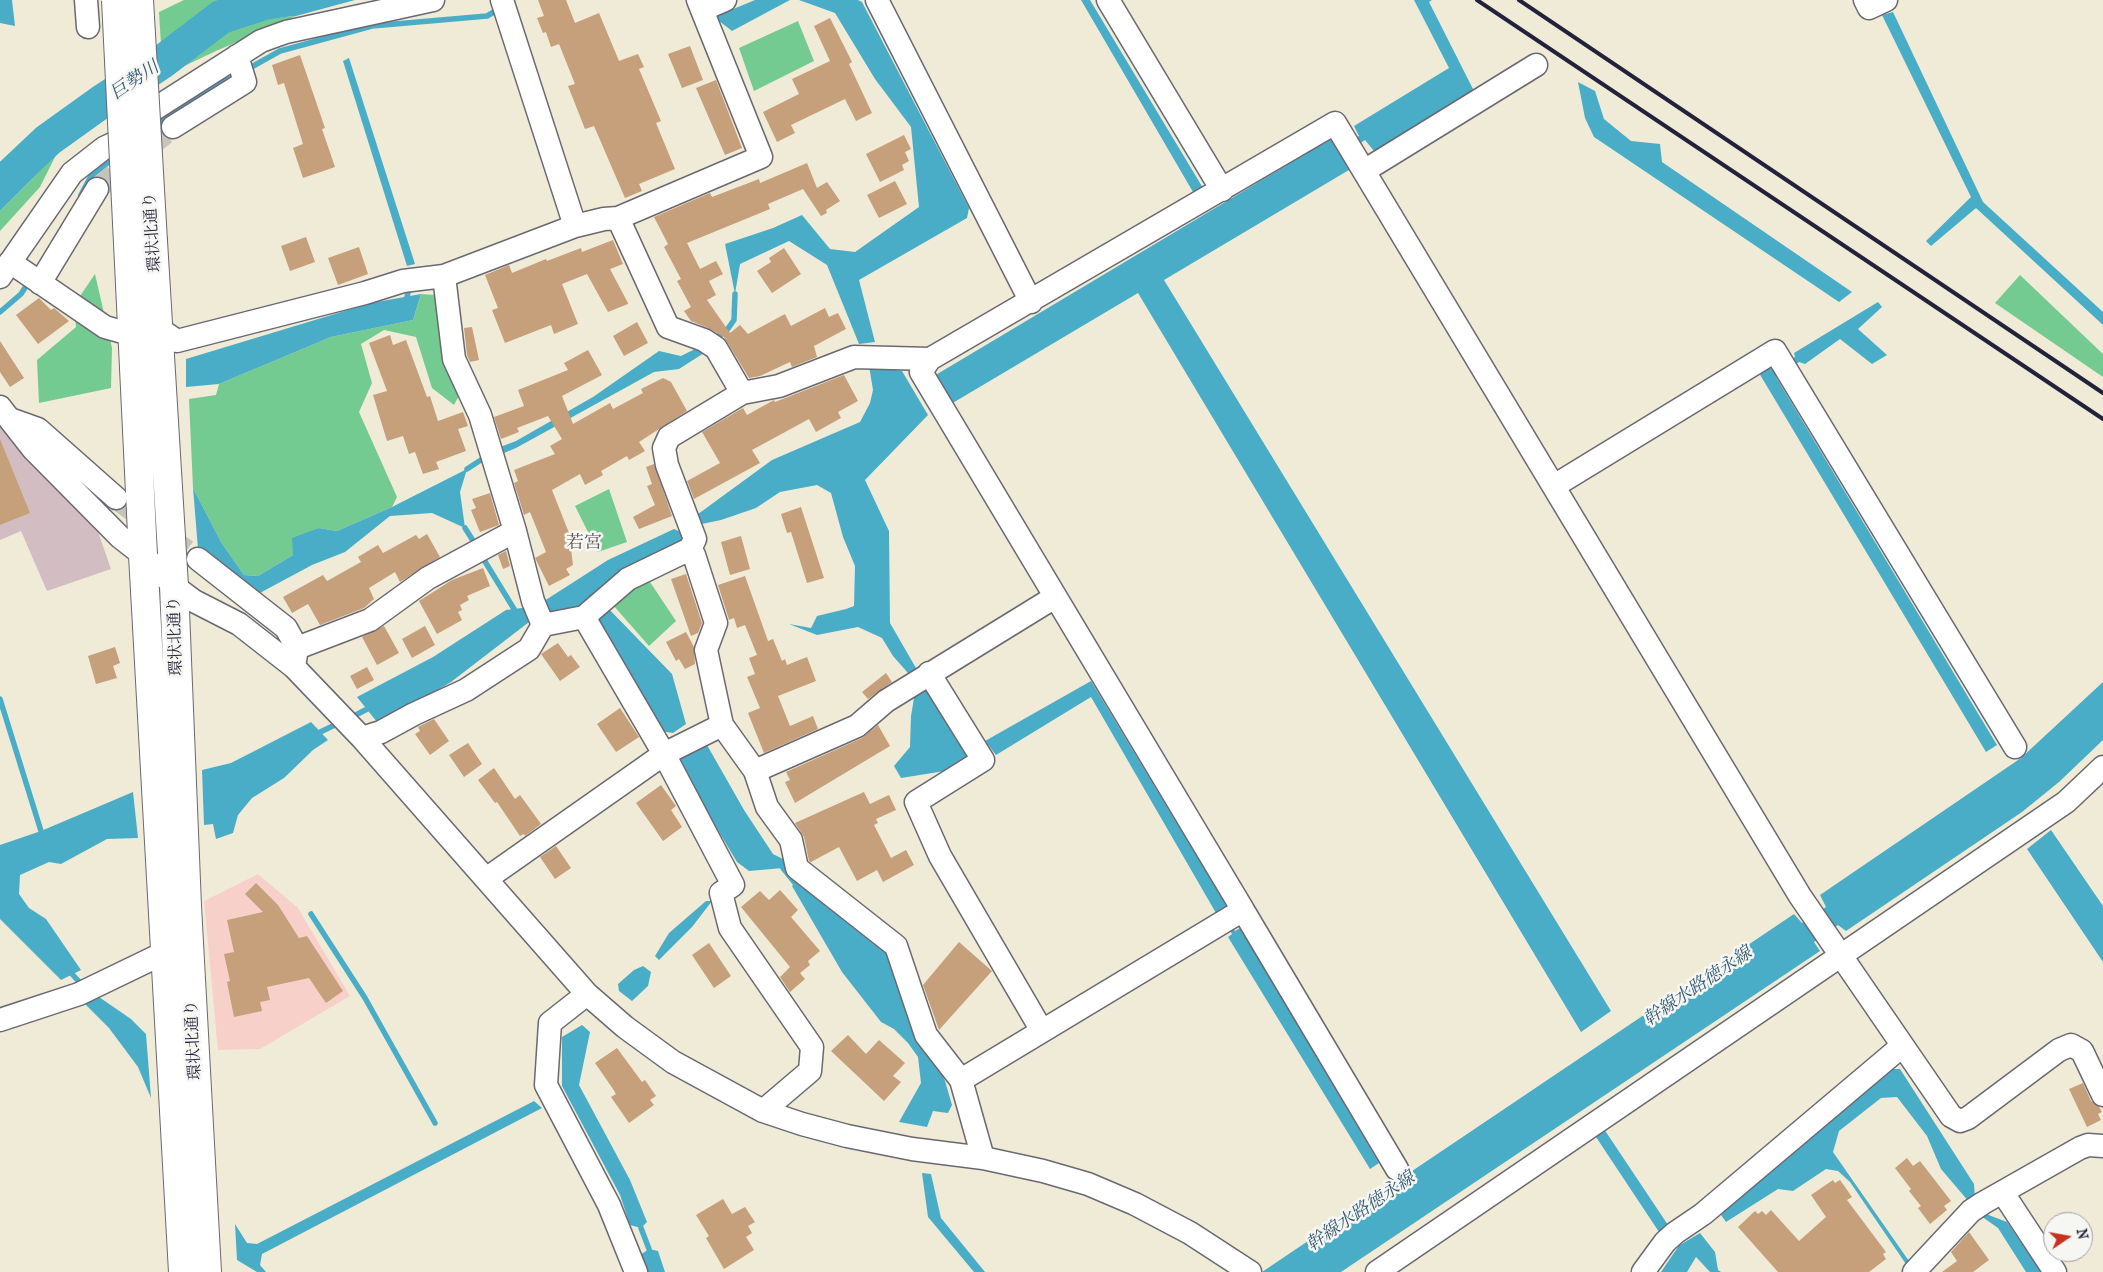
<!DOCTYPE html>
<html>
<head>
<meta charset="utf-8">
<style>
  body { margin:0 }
  #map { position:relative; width:2103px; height:1272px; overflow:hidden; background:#f0ebd7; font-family:"IM FELL French Canon",serif }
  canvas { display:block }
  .north { position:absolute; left:2043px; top:1212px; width:50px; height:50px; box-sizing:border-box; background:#f6f6f2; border:1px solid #a1a1a9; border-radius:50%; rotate:78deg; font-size:14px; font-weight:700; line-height:20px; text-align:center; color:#22223b }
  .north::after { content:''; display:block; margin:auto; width:18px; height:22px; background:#c8321e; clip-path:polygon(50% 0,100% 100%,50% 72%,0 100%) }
</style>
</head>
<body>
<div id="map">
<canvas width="2103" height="1272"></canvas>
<div class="north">N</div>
</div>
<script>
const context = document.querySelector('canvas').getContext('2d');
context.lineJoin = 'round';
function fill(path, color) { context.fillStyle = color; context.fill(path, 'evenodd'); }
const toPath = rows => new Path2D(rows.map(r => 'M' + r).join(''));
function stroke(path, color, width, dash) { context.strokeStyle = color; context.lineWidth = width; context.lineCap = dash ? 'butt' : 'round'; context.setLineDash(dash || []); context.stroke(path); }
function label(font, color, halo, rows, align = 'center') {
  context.font = font + ' "IM FELL French Canon","Noto Serif JP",serif'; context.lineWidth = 5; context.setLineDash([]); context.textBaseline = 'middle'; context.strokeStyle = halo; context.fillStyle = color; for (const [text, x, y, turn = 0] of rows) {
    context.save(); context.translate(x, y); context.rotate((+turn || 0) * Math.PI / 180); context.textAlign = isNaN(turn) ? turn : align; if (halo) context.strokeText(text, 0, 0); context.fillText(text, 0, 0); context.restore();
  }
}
fill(toPath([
  [258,874,298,908,350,996,260,1049,218,1050,204,901]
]), '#f7d0ca');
fill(toPath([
  [0,420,96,526,111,569,47,591,21,531,0,540]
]), '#d2bec2');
fill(toPath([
  [184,0,224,0,219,1,161,45,159,12],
  [296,16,216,51,163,76,220,31,249,20],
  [798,21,814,61,754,91,739,48],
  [60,147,40,187,0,231,0,211,38,173],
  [95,274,112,348,111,388,39,403,37,360,76,327,74,305],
  [2020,275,2103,354,2103,377,1995,303],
  [421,294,435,295,442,355,462,390,454,405,432,388,416,337,384,330,361,344,372,383,359,412,397,497,392,507,337,531,319,528,293,555,258,576,244,575,221,542,193,488,189,399,216,395,219,384,331,337,413,320],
  [609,489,627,542,598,552,575,506],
  [646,576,676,621,649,646,613,605]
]), '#73cb91');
fill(toPath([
  [0,0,12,0,15,26,0,23],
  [224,0,355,0,296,16,249,20,220,31,163,76,161,45,219,1],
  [755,0,790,0,732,31,714,17],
  [799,0,858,0,862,2,969,208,967,218,859,280,875,342,859,344,827,265,789,241,740,264,735,294,725,244,773,228,802,215,830,249,855,252,919,207,911,127,875,79,835,13],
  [1081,0,1090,0,1203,188,1193,192],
  [1414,0,1432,0,1429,2,1474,91,1374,151,1365,140,1345,154,1354,167,1164,280,1611,1011,1581,1032,1138,293,951,404,934,376,1334,137,1341,147,1359,136,1354,126,1449,68],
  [1893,12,1983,202,2103,312,2103,325,1976,208,1931,246,1926,241,1971,197,1882,15],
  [349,58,415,264,407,266,343,61],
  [1578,82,1595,91,1604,119,1631,141,1660,144,1662,162,1852,292,1839,302,1594,137,1585,118],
  [100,87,102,116,60,147,38,173,0,211,0,168,27,140,60,111],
  [421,294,413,320,331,337,219,384,186,387,186,359,371,303],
  [1878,302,1882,307,1858,329,1887,355,1872,364,1840,339,1805,364,1799,362,1776,377,1997,745,1986,752,1759,373,1770,368,1774,371,1795,357,1794,353],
  [697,348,704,353,679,369,654,372,516,448,497,456,495,449,516,441,593,397,659,351,681,356],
  [869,366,902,371,928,415,865,480,889,531,890,623,916,668,913,673,908,673,893,656,882,638,858,627,817,635,789,624,811,628,817,616,846,609,854,606,855,566,843,537,831,493,817,485,780,492,756,508,721,520,697,525,694,517,772,460,860,422,870,403,873,390],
  [467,469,460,492,465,528,432,513,390,516,345,552,312,565,258,594,198,549,193,488,221,542,244,575,258,576,293,555,292,538,319,528,337,531,392,507],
  [674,529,685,534,676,547,586,607,548,614,541,603,608,560],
  [603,603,672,674,686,724,673,733,660,731,598,623,596,611],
  [530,607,533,619,451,682,419,701,377,722,357,697,433,657,506,610],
  [1091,681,1228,908,1224,910,1235,931,1240,928,1379,1163,1370,1169,1228,937,1232,934,1221,912,1216,913,1091,697,996,755,985,741],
  [2103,682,2103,740,2059,782,2022,812,1846,931,1838,925,1814,942,1820,951,1341,1272,1262,1272,1794,914,1802,923,1826,907,1820,895,2021,758],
  [931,686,970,756,945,771,901,778,894,766,910,747,911,716,915,692],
  [311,722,328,740,313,750,284,778,252,798,238,815,233,833,216,839,213,824,204,825,202,770,231,763],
  [707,745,744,810,773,854,789,862,783,868,749,871,737,862,677,762,687,754],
  [133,792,138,838,107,839,61,864,49,862,20,875,19,894,29,908,46,919,81,970,61,980,0,919,0,845,41,831],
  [2051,830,2103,906,2103,962,2027,849],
  [799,879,827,907,893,954,945,1081,952,1105,948,1113,933,1111,927,1127,899,1122,921,1083,918,1057,908,1043,894,1029,881,1022,842,972,792,886],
  [706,901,712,901,692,927,659,960,655,956,669,933],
  [643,966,651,972,648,986,632,1001,619,991,618,984,634,970],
  [99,997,131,1019,146,1034,151,1098,138,1067,109,1028,84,1003],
  [582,1025,590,1032,579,1085,630,1180,647,1222,641,1228,630,1225,620,1195,562,1086,562,1037],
  [1888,1069,1900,1069,1974,1184,1975,1199,1986,1214,2007,1222,2041,1272,2026,1272,1998,1228,1981,1216,1941,1169,1927,1136,1897,1097,1881,1098,1839,1131,1833,1152,1911,1264,1908,1267,1850,1182,1838,1171,1826,1169,1793,1191,1778,1189,1726,1222,1721,1215,1746,1187],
  [534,1101,542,1108,262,1254,260,1265,266,1272,257,1272,237,1260,235,1224,247,1243,257,1244],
  [1604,1129,1668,1225,1665,1228,1680,1245,1700,1233,1715,1252,1718,1270,1721,1272,1710,1272,1696,1257,1687,1272,1661,1272,1678,1247,1663,1230,1659,1232,1596,1137],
  [922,1173,931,1174,941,1218,985,1272,974,1272,928,1217],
  [649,1249,658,1251,665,1272,647,1272,640,1255]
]), '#49adc8');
stroke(toPath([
  [246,70,280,51,372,26,487,16,499,9],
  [155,126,181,106,229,79],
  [81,195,91,176,116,156],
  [407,297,410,284],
  [0,312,21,294,30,280],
  [713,340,727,330,734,320,735,294],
  [467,469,487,456],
  [465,528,477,547],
  [481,555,514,609],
  [0,699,41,831],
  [350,718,373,706],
  [314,735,339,723],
  [783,868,795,883],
  [311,914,365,998,435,1123],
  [72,974,83,986],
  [641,1228,649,1249]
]), '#49adc8', 5.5);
stroke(toPath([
  [0,185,48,140,101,102,162,62,221,17,264,3,283,0]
]), '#49adc8', 34);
fill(toPath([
  [538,0,566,0,575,23,599,13,619,61,638,54,644,67,639,69,661,121,656,123,675,169,639,184,642,191,625,198,594,126,585,129,568,86,575,84,559,44,551,47,546,32,543,33,537,18,544,16],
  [830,18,852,62,849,64,872,113,856,121,845,99,791,125,795,133,777,142,763,112,799,94,792,79,830,61,814,26],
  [690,46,703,80,682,88,668,54],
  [300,55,325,128,322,129,335,167,303,178,293,148,303,144,284,83,278,85,272,65],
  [716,80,742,148,725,155,696,88],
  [904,135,911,149,905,152,909,161,902,165,904,170,880,182,866,154],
  [807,163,817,188,827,182,840,201,826,210,827,213,821,216,803,189,768,204,770,209,687,243,700,269,716,261,723,274,709,281,716,295,707,300,730,333,740,325,748,334,785,314,791,326,825,308,829,317,838,313,846,329,814,346,817,357,792,367,790,362,760,376,749,378,724,337,708,328,691,321,684,311,691,307,677,281,681,279,664,247,668,244,654,217,710,193,712,197,759,179,760,183],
  [895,181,907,204,879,218,867,195],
  [306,237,315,262,290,271,281,246],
  [613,240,623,264,610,269,628,303,628,304,608,312,587,274,562,284,578,324,554,334,551,325,505,343,492,310,498,308,485,275,509,265,512,273,546,259,547,261,581,248,582,252],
  [359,247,368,274,338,285,328,258],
  [784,248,801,274,772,293,757,271,771,262,769,258],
  [39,298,51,310,54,308,69,321,38,344,16,315],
  [637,322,648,343,624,356,613,336],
  [472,327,479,360,470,362,467,355,464,328],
  [390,335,393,345,406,340,427,397,430,396,438,421,463,412,468,426,458,429,466,451,436,462,439,469,423,474,415,452,409,454,403,436,387,441,373,395,387,391,369,343],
  [0,341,24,378,10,387,0,372],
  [588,350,602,375,562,396,573,424,610,403,613,409,643,393,641,389,663,378,671,382,687,411,639,442,645,451,629,460,627,456,601,471,603,475,585,485,580,474,552,490,569,533,573,565,566,569,570,575,549,586,535,558,546,552,530,512,524,515,514,483,518,481,514,470,555,454,550,446,562,439,548,416,517,428,519,432,501,439,494,417,524,406,518,390,568,370,564,363],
  [844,375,858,401,838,412,841,418,816,432,809,419,752,450,760,463,694,499,687,481,720,463,702,432,743,408,747,415,774,400,775,402],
  [0,439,30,513,0,525],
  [654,464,672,516,639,529,633,517,655,505,647,486,652,484,646,467],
  [490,493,499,525,480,532,471,510,476,508,472,499],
  [801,507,824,578,807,583,791,532,787,533,781,514],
  [427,534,440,557,400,582,395,572,369,588,374,599,364,608,320,625,308,604,292,613,283,597,323,575,327,581,361,562,358,557,378,545,383,553,416,535,419,539],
  [741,536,750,569,730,575,721,542],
  [506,551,510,566,503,569,498,555],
  [483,568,490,586,467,596,469,600,460,605,462,610,458,612,462,620,437,634,419,601,452,580],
  [686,574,702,623,698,633,691,636,671,579],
  [745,576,768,641,773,639,782,661,785,659,787,665,807,657,816,681,778,696,790,726,813,716,818,729,764,753,748,713,760,708,747,677,755,674,749,658,757,655,745,625,737,628,734,618,729,620,718,585],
  [384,626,399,653,377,665,362,637],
  [425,626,435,645,412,658,402,639],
  [686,632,694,647,695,664,685,669,679,659,676,661,666,642],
  [558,643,568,657,571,655,580,667,560,681,541,654],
  [115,647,120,663,113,666,117,678,96,684,88,656],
  [367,667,374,680,357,689,350,676],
  [886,673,892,682,868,699,862,692],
  [620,708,639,737,616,752,597,724],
  [434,719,449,741,430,755,415,734,420,731,418,727],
  [878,725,890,746,795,803,785,782,790,780,786,772,862,738],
  [468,743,482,764,464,777,449,755],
  [494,768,515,799,520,795,541,824,525,836,524,834,520,836,497,802,495,803,478,780],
  [661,785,676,806,671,810,682,827,663,841,636,803],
  [864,792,870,804,889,795,896,810,876,819,878,823,874,825,891,858,906,850,914,865,883,882,877,870,857,881,839,847,811,862,809,861,804,837,795,823],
  [556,846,571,868,555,879,540,857],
  [256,883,278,905,299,938,307,936,343,991,326,1003,309,978,267,987,270,1000,260,1002,262,1011,234,1017,227,982,230,981,224,954,234,952,227,920,263,912,245,894],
  [780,890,798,910,791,917,820,951,808,961,810,965,800,973,805,979,790,992,780,977,790,967,741,907,760,891,769,900],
  [959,942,992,971,939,1030,923,985],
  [709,943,731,976,714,988,692,955],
  [848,1035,866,1054,879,1040,905,1063,893,1076,901,1082,884,1101,831,1051],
  [617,1048,642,1082,645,1080,656,1096,650,1100,654,1105,629,1123,611,1097,616,1094,613,1089,595,1063],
  [2083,1083,2091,1101,2099,1107,2102,1112,2098,1114,2101,1120,2087,1127,2069,1089],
  [1907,1158,1913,1166,1920,1161,1951,1201,1944,1206,1947,1210,1930,1224,1918,1208,1921,1206,1909,1191,1911,1189,1895,1168],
  [1833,1180,1835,1183,1840,1180,1852,1197,1847,1200,1886,1252,1883,1254,1886,1259,1869,1272,1778,1272,1738,1227,1755,1211,1758,1214,1762,1211,1766,1215,1771,1210,1799,1241,1826,1217,1811,1195],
  [723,1199,732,1214,745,1207,755,1222,748,1226,752,1233,746,1237,754,1250,724,1269,706,1238,709,1236,696,1215],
  [1969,1232,1989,1260,1973,1272,1942,1272,1957,1261,1951,1252]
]), '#c69f7b');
stroke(toPath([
  [97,189,173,127],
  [116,498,198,559]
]), '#c7c3b8', 22, [22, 11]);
const minor = toPath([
  [86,0,88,27],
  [877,0,1031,302],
  [1108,0,1222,190],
  [1865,0,1869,8,1886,0],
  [702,10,725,0],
  [145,115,261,41,286,32,433,0],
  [173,127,245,82,237,56],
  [1364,171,1536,65],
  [618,218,668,327,704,340,716,348,742,393,669,437,664,448,667,465,695,539,690,549,628,579,584,617,664,754,733,885,721,893,730,928,812,1047,810,1071,763,1111],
  [575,226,604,219,618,218,761,157,698,0],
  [10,262,105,327,133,335],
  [444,276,454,359,480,415,515,531,533,601,543,625],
  [0,277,72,173,104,148,123,139],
  [40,283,97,189],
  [159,329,177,341,365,293,403,281,444,276,575,226,502,0],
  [742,393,779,386,854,357,930,359],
  [0,407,33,449,120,537,143,555,174,586,194,601,239,624,294,667,362,738,587,994,625,1027,673,1062,763,1111,802,1124,847,1136,912,1149,983,1158,1043,1171,1088,1184,1135,1204,1190,1233,1250,1272],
  [10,419,38,429,116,498],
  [1554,486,1775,351,2015,747],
  [690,549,694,555,716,623,706,650,722,725,755,771,767,807,791,840,797,868,896,946,926,1035,961,1080],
  [198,559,286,628,297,648],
  [294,667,297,648,370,620,428,578,515,531],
  [929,673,983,760,916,802,940,856,1042,1031],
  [362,738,381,732,414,714,466,690,529,649,543,625,584,617],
  [755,771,857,726,886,701,1055,597],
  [486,879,664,754,722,725],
  [1243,910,1397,1169],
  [587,994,550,1023,546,1085,609,1205,636,1272],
  [0,1020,79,994,166,952],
  [983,1158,961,1080,1243,910,921,372,930,359,1335,123,1800,896,1951,1116,1960,1121,1968,1118,2059,1050,2071,1045,2082,1051,2103,1095],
  [2003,1193,2055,1272],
  [1377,1272,2066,802,2103,767],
  [1643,1272,1665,1242,1675,1233,1703,1214,1902,1046],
  [1914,1272,1971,1211,1983,1203,2080,1148,2088,1145,2103,1146]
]);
const highway = toPath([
  [153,241,174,586,187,906,207,1272],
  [128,243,143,555,183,1272]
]);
stroke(minor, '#6a6872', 25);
stroke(highway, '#6a6872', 30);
stroke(minor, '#fff', 22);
stroke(highway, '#fff', 28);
stroke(toPath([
  [1477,0,2103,419],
  [1519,0,2103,393]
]), '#22223b', 4);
const highwayBridge = toPath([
  [116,0,128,243],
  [139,0,153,241]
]);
stroke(highwayBridge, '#6a6872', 30, []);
stroke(highwayBridge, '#fff', 28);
label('16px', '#22223b', '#f6f6f2', [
  ["環状北通り",153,232,-94],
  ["環状北通り",176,636,-92],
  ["環状北通り",194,1040,-93]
]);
label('italic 18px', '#325a73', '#f6f6f2', [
  ["巨勢川",135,81,-34],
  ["幹線水路徳永線",1698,987,-34],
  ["幹線水路徳永線",1361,1212,-34]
]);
label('18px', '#5b4e51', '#f6f6f2', [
  ["若宮",584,544]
]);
</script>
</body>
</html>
